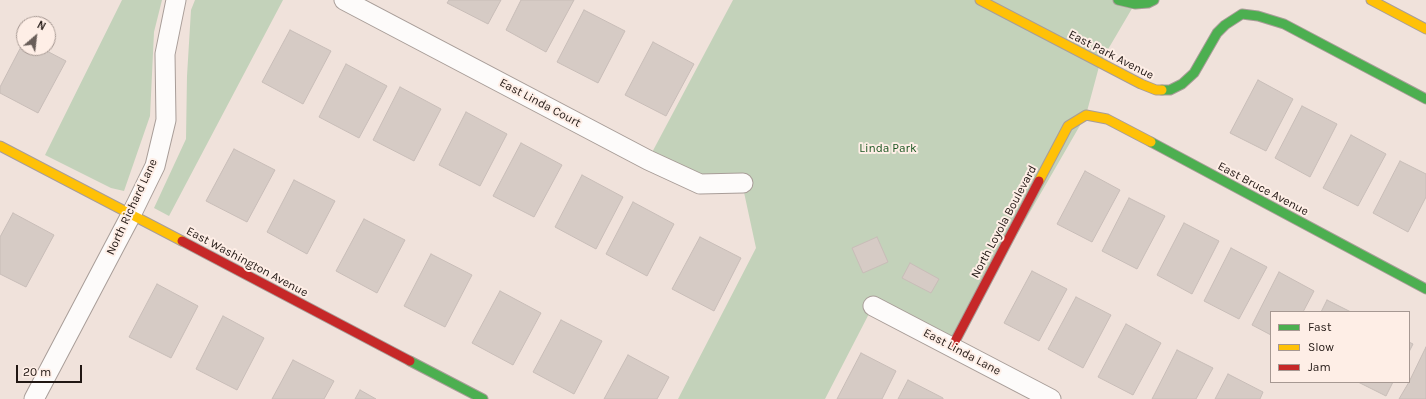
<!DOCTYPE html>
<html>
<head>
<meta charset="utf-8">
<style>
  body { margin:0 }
  #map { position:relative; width:1426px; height:399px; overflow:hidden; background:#f0e2db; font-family:Karla,sans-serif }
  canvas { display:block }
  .legend { position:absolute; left:1270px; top:311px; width:140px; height:72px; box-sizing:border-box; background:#feeee6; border:1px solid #a69892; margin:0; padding:5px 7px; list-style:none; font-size:12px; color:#211713 }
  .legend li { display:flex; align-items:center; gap:8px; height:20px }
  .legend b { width:20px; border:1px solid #a69892 }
  .north { position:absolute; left:16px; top:16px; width:40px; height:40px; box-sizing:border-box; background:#feeee6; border:1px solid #a69892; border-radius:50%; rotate:28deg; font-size:11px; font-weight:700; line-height:16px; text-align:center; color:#211713 }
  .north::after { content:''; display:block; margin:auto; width:14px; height:18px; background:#695e59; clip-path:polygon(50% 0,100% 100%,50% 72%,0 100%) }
  .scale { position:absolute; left:16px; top:365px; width:66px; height:18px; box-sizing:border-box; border:2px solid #211713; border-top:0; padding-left:5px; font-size:12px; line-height:14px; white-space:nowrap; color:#211713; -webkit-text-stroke:3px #feeee6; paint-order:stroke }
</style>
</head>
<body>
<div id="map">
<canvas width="1426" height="399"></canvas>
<ul class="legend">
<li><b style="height:5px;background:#4caf50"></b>Fast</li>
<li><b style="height:5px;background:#ffc107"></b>Slow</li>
<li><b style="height:5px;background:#c62828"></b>Jam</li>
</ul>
<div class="north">N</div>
<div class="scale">20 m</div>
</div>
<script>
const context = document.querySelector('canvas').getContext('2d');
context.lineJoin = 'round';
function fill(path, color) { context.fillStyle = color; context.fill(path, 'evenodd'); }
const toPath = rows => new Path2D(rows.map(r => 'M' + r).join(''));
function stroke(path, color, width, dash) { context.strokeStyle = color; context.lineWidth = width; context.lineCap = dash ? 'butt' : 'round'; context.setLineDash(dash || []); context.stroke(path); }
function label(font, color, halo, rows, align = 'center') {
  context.font = font + ' Karla,sans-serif'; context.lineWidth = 4; context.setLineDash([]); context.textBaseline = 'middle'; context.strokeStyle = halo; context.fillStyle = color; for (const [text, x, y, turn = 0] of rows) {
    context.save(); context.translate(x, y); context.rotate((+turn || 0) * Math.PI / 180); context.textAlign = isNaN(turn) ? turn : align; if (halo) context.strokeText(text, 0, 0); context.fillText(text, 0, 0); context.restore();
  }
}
fill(toPath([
  [122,0,162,0,154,32,150,116,124,191,111,188,45,155],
  [195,0,283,0,169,216,154,208,186,139,187,76,191,10],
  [733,0,1137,0,1100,63,1086,115,952,347,873,306,825,399,678,399,756,248,742,183,700,184,648,160]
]), '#c3d2ba');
const building = toPath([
  [449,0,501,0,488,24,447,3,449,0],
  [521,0,574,0,546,52,506,30,521,0],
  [584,10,625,31,598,83,557,62,584,10],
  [290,30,331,51,303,104,262,82,290,30],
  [24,41,24,48,41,48,66,61,38,113,0,93,0,87,24,41],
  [653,42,694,64,666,116,625,95,653,42],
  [346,64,387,86,359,138,319,117,346,64],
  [1258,80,1293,99,1266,151,1230,133,1258,80],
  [400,87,441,109,414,161,373,140,400,87],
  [1302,106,1337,124,1310,177,1275,158,1302,106],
  [466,112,507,134,480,186,439,165,466,112],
  [1351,135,1386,154,1358,206,1323,188,1351,135],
  [521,143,562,165,534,217,493,196,521,143],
  [234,149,275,170,247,222,206,201,234,149],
  [1400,161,1426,174,1426,197,1408,232,1373,213,1400,161],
  [1085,171,1120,190,1092,242,1057,224,1085,171],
  [582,175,623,197,596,249,555,227,582,175],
  [294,180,335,201,307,254,267,232,294,180],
  [1129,198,1165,216,1137,269,1102,251,1129,198],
  [633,202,674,224,647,276,606,254,633,202],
  [13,213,54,235,26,287,0,274,0,237,13,213],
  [364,219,405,240,377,293,336,271,364,219],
  [1184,223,1219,241,1192,294,1157,275,1184,223],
  [700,237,741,258,714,311,672,289,700,237],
  [877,237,888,262,863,273,852,248,877,237],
  [1231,248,1267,267,1239,319,1204,301,1231,248],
  [431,254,472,275,445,327,404,306,431,254],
  [910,263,939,279,931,293,902,278,910,263],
  [1032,271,1067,289,1039,341,1004,323,1032,271],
  [1279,272,1314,291,1303,312,1271,312,1271,335,1252,325,1279,272],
  [157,284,198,306,171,358,129,337,157,284],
  [500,291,541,313,513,365,472,343,500,291],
  [1076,297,1111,315,1083,368,1048,349,1076,297],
  [1327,300,1351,312,1321,312,1327,300],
  [223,316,264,338,237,390,196,369,223,316],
  [561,320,602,341,574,394,533,372,561,320],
  [1126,324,1161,343,1133,395,1098,377,1126,324],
  [1409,342,1413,344,1409,352,1409,342],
  [1426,347,1426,399,1399,399,1409,382,1426,347],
  [1177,350,1213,368,1196,399,1152,399,1177,350],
  [861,353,896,371,882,399,837,399,861,353],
  [628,355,669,377,657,399,604,399,628,355],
  [293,360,334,381,324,399,272,399,293,360],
  [1228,374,1263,392,1260,399,1215,399,1228,374],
  [908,380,943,398,943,399,898,399,908,380],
  [1358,382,1393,382,1386,396,1358,382],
  [360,390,376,399,355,399,360,390]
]);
fill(building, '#d6cbc5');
stroke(building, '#c8bdb8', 1);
const street = toPath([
  [344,0,648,160,700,184,743,183],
  [873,306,1051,399],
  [34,399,131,215,155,166,166,120,165,54,176,0]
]);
const fast = toPath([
  [1118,0,1135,4,1148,3,1154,0],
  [1162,90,1170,90,1182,84,1194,73,1217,33,1225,25,1242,14,1258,16,1284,24,1426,99],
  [1151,142,1426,289],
  [410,361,483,399]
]);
const slow = toPath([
  [980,0,1141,84,1156,90,1162,90],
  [1371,0,1426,29],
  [0,146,182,241],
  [1039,181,1068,126,1086,115,1107,119,1151,142]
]);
const jam = toPath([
  [182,241,410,361],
  [952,347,1039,181]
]);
stroke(street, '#a89d98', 21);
stroke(fast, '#a89d98', 11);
stroke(slow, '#a89d98', 11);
stroke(jam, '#a89d98', 11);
stroke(street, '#fdfbfa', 19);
stroke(fast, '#4caf50', 9);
stroke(slow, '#ffc107', 9);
stroke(jam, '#c62828', 9);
label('12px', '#211713', '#feeee6', [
  ["East Park Avenue",1111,55,27],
  ["East Linda Court",540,103,28],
  ["East Bruce Avenue",1263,189,28],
  ["North Richard Lane",132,207,-65],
  ["North Loyola Boulevard",1004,222,-62],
  ["East Washington Avenue",247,262,28],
  ["East Linda Lane",962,352,28]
]);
label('12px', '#1a5621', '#feeee6', [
  ["Linda Park",888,149]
]);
</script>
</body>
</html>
